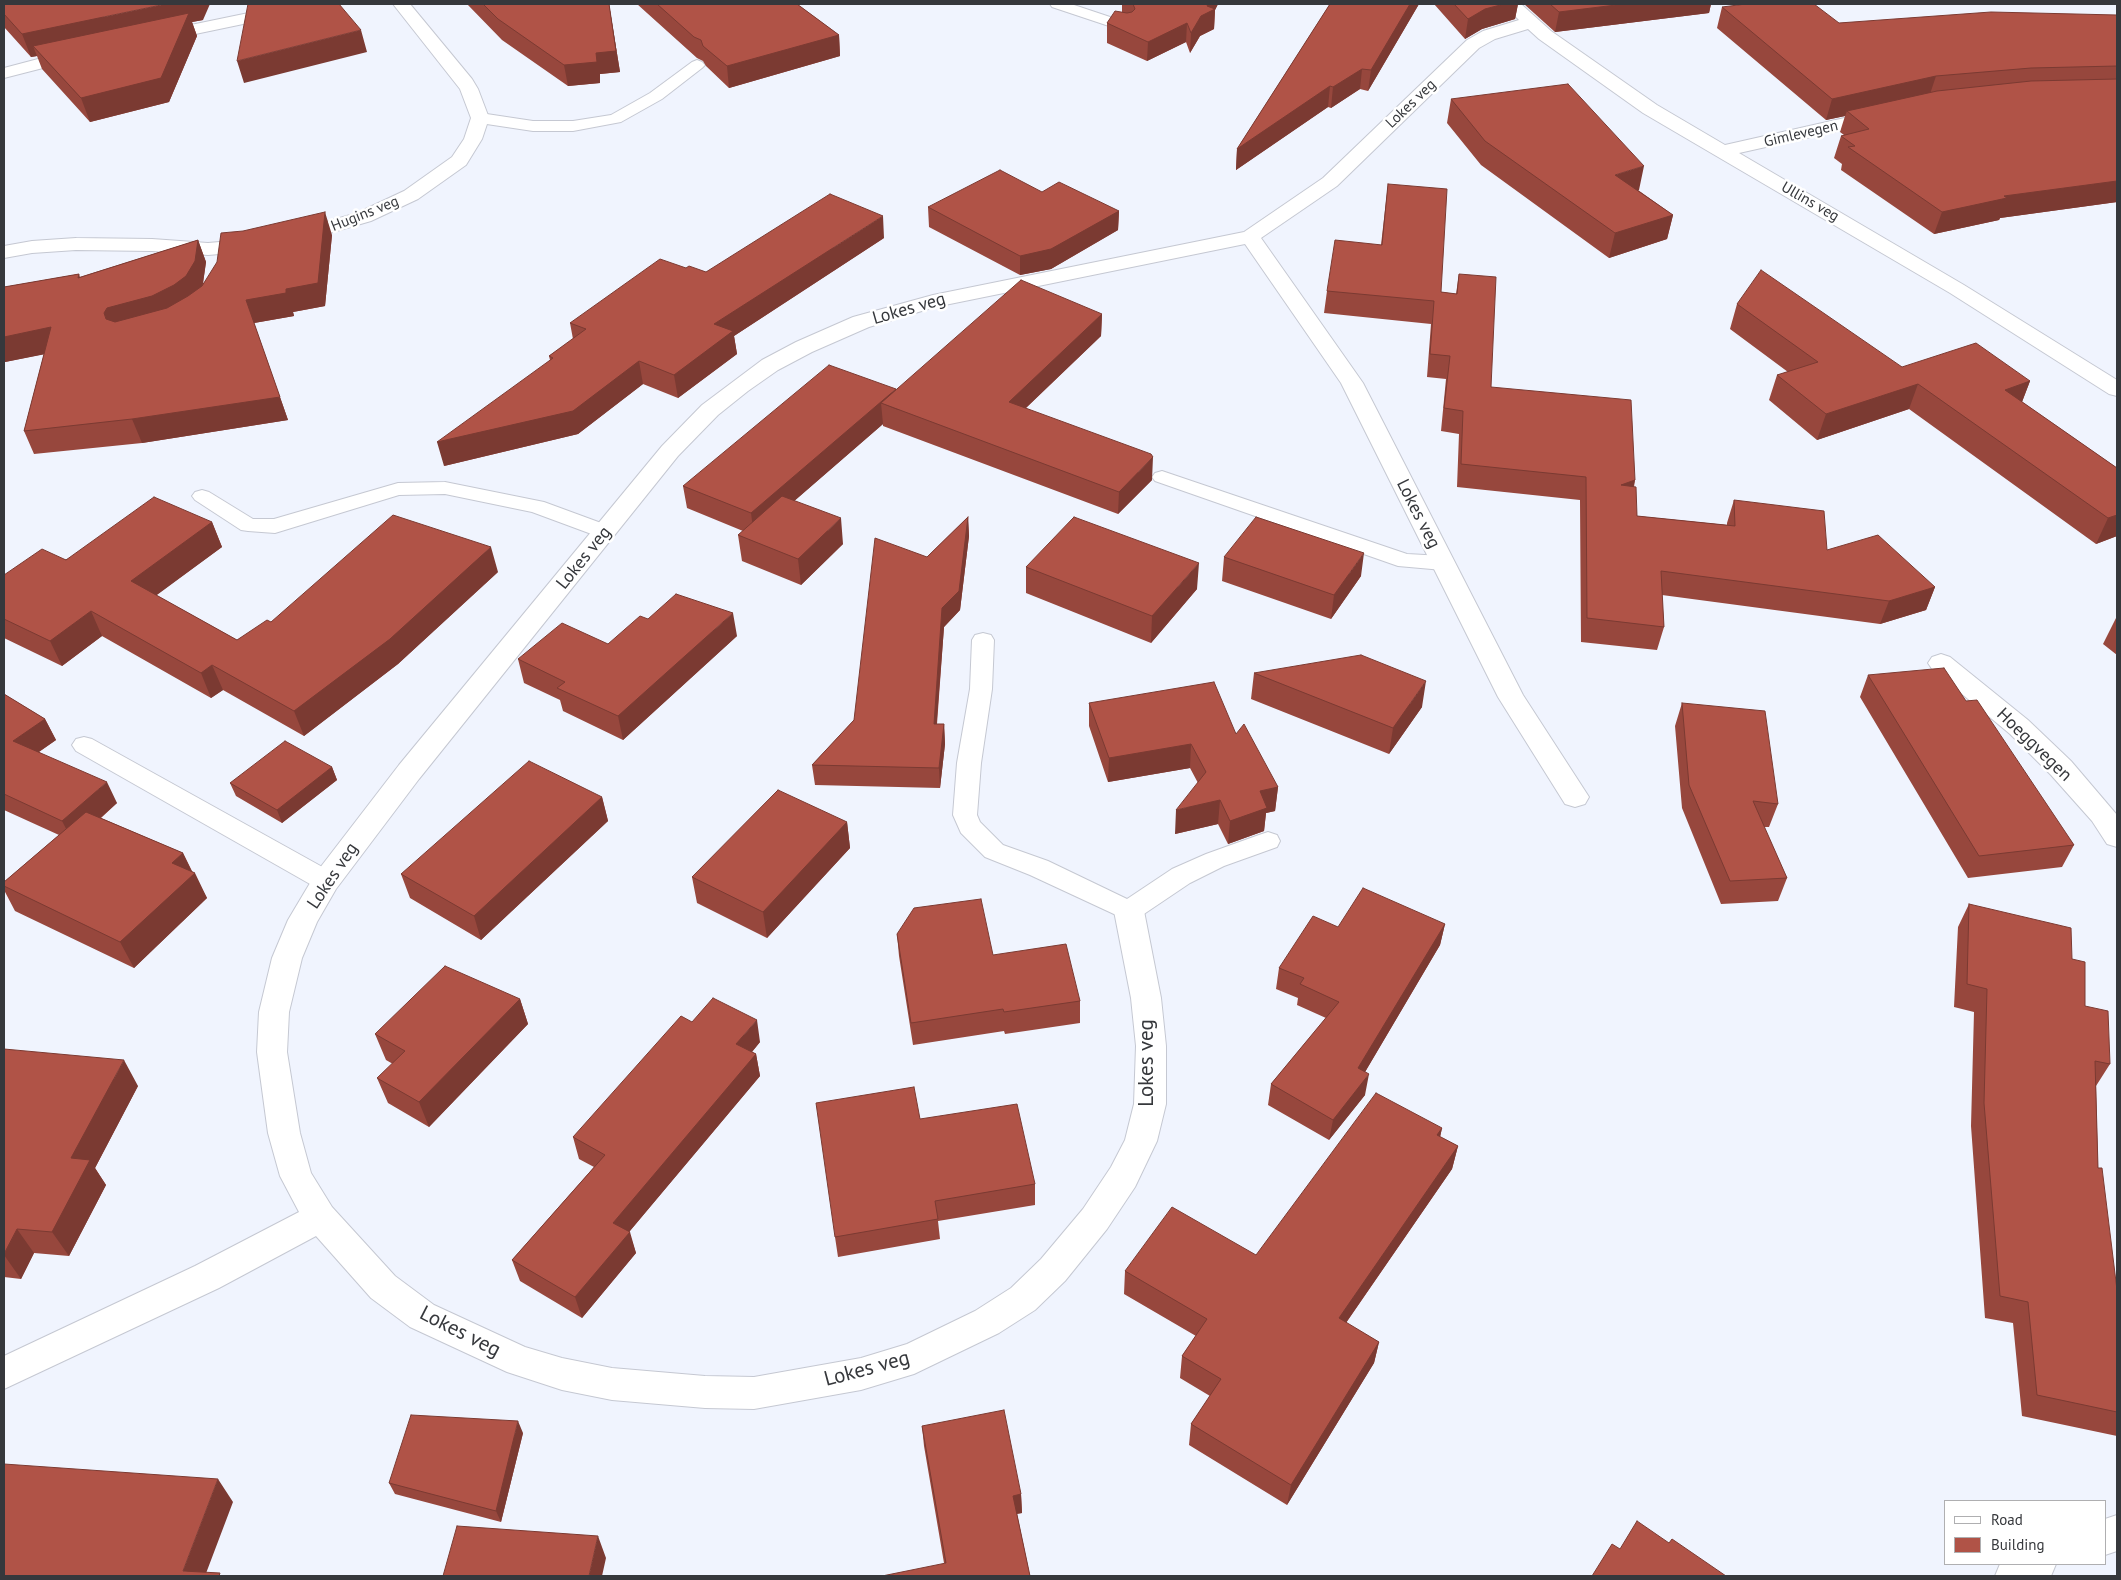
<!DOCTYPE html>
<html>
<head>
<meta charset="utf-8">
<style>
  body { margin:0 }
  #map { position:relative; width:2121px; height:1580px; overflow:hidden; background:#f0f4fe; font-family:"PT Sans",sans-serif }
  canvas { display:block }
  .frame { position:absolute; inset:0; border:5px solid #36383c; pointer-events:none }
  .legend { position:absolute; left:1944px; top:1500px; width:162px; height:65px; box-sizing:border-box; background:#fff; border:1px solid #afafb1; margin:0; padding:6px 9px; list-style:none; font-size:15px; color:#36383c }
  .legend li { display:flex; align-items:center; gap:10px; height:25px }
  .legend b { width:25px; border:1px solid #afafb1 }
</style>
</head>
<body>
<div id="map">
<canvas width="2121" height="1580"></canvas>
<div class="frame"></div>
<ul class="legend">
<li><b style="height:6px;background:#fff"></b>Road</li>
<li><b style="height:14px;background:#b05347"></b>Building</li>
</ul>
</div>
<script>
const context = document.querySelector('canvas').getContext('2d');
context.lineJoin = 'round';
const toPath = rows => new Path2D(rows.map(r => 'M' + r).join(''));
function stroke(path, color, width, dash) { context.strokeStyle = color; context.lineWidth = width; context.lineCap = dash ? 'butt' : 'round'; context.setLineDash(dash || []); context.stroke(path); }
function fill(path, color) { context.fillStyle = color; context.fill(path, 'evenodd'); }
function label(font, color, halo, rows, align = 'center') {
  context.font = font + ' "PT Sans",sans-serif'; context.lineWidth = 5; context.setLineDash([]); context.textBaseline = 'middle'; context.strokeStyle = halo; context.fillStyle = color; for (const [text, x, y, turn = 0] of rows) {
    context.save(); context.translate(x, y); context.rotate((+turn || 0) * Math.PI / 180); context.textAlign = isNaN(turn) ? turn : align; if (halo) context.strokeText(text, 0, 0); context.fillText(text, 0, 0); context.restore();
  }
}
const lane = toPath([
  [1050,4,1071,4,1131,24,1133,27,1131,30,1126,31,1121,30,1052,7,1050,4],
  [697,60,702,62,705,65,702,68,662,99,621,122,573,131,533,131,480,123,474,121,472,118,474,115,480,113,533,121,573,121,611,115,650,93,692,62,697,60],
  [1162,471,1407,554,1443,556,1450,558,1454,563,1450,568,1443,570,1398,566,1155,481,1152,477,1155,473,1162,471],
  [445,482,544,502,612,527,615,532,612,537,605,539,532,512,445,494,399,495,275,533,248,531,241,530,195,500,192,496,195,492,202,490,209,492,253,519,274,519,398,483,445,482],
  [983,633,991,635,994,640,992,689,981,763,977,815,980,822,1003,845,1048,861,1127,899,1172,869,1206,854,1259,835,1268,832,1277,835,1280,841,1277,847,1224,866,1190,883,1138,918,1129,921,1030,875,985,857,961,833,953,815,957,763,970,689,972,640,975,635,983,633],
  [84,737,92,739,335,874,338,881,335,888,326,890,317,888,76,751,72,745,76,739,84,737]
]);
const street = toPath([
  [292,4,324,4,321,8,315,9,157,42,151,41,148,37,151,33,157,32,292,4],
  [393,4,410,4,472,79,478,89,489,118,482,139,466,165,418,199,371,221,295,243,288,241,285,237,288,233,357,213,404,191,452,157,464,139,471,118,460,89,393,4],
  [1503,4,1521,4,1551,31,1657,105,1725,145,1880,110,1887,112,1889,116,1887,120,1739,153,1964,285,2117,380,2117,396,2109,394,1950,293,1643,113,1539,39,1528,29,1495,39,1479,48,1337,186,1261,238,1363,383,1523,695,1589,797,1585,804,1575,807,1565,804,1498,697,1341,383,1245,244,935,307,869,327,812,352,778,370,748,391,718,415,678,456,419,779,336,889,317,922,302,958,289,1012,287,1052,300,1133,311,1173,332,1207,395,1276,434,1305,525,1347,562,1358,612,1368,705,1376,754,1377,861,1358,907,1344,975,1311,1011,1288,1041,1259,1083,1209,1111,1167,1125,1140,1134,1104,1136,1046,1131,998,1114,911,1119,903,1129,900,1139,903,1144,911,1161,998,1166,1046,1166,1104,1157,1141,1135,1187,1107,1229,1065,1281,1035,1310,999,1333,914,1374,861,1390,754,1409,705,1408,612,1400,562,1390,507,1372,410,1327,371,1298,316,1236,219,1288,4,1389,4,1356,195,1266,299,1212,280,1176,268,1133,257,1052,259,1012,272,958,288,920,316,873,399,765,662,446,702,405,762,360,796,342,853,317,933,295,1244,232,1323,178,1467,40,1483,31,1519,20,1503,4],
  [76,49,82,50,85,54,82,58,4,78,4,68,76,49],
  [76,238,152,239,208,243,255,239,262,241,265,245,262,249,255,251,208,255,152,251,76,250,32,253,4,258,4,246,32,241,76,238],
  [1941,654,1950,657,2028,720,2071,761,2117,815,2117,847,2107,844,2092,821,2051,775,2010,734,1932,669,1928,663,1932,657,1941,654],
  [2117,1515,2117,1551,2105,1555,2105,1519,2117,1515],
  [2000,1564,2056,1564,2051,1576,1995,1576,2000,1564]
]);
stroke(lane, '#c5c8d2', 2);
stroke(street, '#c5c8d2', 2);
fill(lane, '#fff');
fill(street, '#fff');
fill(toPath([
  [467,4,609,4,620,72,600,74,600,83,568,86,502,40],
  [637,4,797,4,839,35,840,56,729,88,706,66,703,61,697,58],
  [1122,4,1218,4,1215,10,1214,29,1200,36,1190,53,1186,42,1147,61,1107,43,1107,23,1122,12],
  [1330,4,1419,4,1368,91,1360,89,1331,108,1328,107,1236,170,1237,149],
  [1434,4,1518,4,1515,19,1482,29,1465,39],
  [1524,4,1711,4,1709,13,1555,32],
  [1722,7,1839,23,2117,15,2117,202,2000,218,1999,220,1934,234,1841,170,1842,164,1834,158,1841,136,1844,135,1840,132,1845,116,1826,120,1717,28],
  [4,14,203,20,192,22,197,36,169,102,90,122,42,69,37,56,31,57,4,27],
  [1451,99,1639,190,1638,190,1673,215,1667,239,1609,258,1481,165,1447,123],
  [1388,184,1441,292,1456,294,1459,274,1491,387,1635,480,1634,487,1637,516,1727,525,1727,523,1734,500,1827,550,1935,587,1926,610,1880,624,1662,595,1664,627,1657,650,1581,642,1580,500,1457,487,1459,434,1441,431,1446,379,1427,377,1431,324,1324,313,1327,291,1381,245],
  [928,207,1119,211,1118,230,1051,269,1020,275,929,227],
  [332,235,325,306,293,312,294,316,254,323,288,420,142,443,34,454,24,431,44,354,5,362,4,359,4,287,79,274,80,277,198,240,206,262,203,283],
  [884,238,734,336,737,354,678,398,643,384,578,434,444,466,550,360,549,356,573,339,570,323,686,268,706,272],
  [1737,304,1902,367,2030,381,2022,402,2117,468,2117,536,2096,544,1909,409,1817,440,1769,400,1777,375,1788,372,1730,329],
  [1102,314,1101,336,1026,408,1152,480,1118,514,883,426,883,424,794,501,843,544,801,585,742,561,738,535,743,531,687,508,683,486,897,390],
  [968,517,969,536,960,610,944,627,937,724,944,724,945,744,940,788,815,785,812,765,854,720,927,557],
  [212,522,222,547,156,595,237,640,271,622,498,572,398,664,304,736,223,690,211,698,102,636,62,666,4,638,4,575],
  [1224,557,1361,576,1331,619,1222,581],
  [1026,567,1197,589,1151,643,1026,593],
  [2116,618,2117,618,2117,655,2103,644],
  [648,619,737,636,623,740,563,711,560,700,524,683,518,659,608,644],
  [1254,673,1422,707,1389,754,1251,699],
  [1868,675,1966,701,2074,845,2062,867,1968,878,1860,697],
  [4,694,45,719,56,740,39,752,117,803,101,818,183,853,192,871,207,898,134,968,15,911,4,890,4,882,59,835,4,810],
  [1089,703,1236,734,1278,787,1275,811,1266,813,1264,831,1228,844,1218,824,1175,834,1198,783,1190,768,1108,782,1089,726],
  [1682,703,1778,804,1769,827,1764,827,1787,878,1778,901,1721,904,1682,808,1675,726],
  [332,767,337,780,282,823,236,796,230,783],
  [602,797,608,821,481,940,410,898,401,874],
  [847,822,850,848,767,938,697,903,692,877],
  [1969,904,2072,959,2085,1006,2110,1064,2096,1086,2098,1168,2117,1290,2117,1436,2022,1416,2013,1323,1985,1318,1971,1126,1974,1012,1954,1007,1958,927],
  [1445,924,1440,945,1365,1072,1365,1095,1329,1140,1268,1105,1271,1084,1326,1018,1297,1005,1298,998,1276,989,1279,968,1338,927],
  [897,934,993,955,1080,1001,1080,1023,1005,1034,1004,1031,913,1045,899,956],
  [520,999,528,1024,429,1127,388,1103,377,1078,393,1064,386,1060,375,1034],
  [692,1022,760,1042,752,1052,756,1054,760,1076,629,1232,636,1253,582,1318,520,1281,512,1260,594,1167,579,1159,573,1137],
  [4,1049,138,1086,95,1168,106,1185,69,1256,34,1253,21,1279,4,1277],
  [920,1119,1035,1184,1035,1205,938,1221,940,1239,838,1257,835,1237],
  [1442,1128,1440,1137,1458,1146,1452,1169,1346,1323,1379,1342,1374,1363,1287,1505,1189,1445,1191,1424,1210,1396,1180,1378,1182,1356,1196,1336,1124,1294,1125,1271,1256,1255],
  [922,1426,1021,1494,1022,1513,1017,1514,1030,1576,944,1563,924,1446],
  [523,1433,501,1522,395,1494,389,1483]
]), '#97473d');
fill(toPath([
  [166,4,210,4,203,20,192,22,197,36,169,102,90,122,81,98,33,46,37,56,31,57,22,34],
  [609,4,620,72,600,74,600,83,568,86,564,65,596,53],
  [1208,4,1218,4,1215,10,1214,29,1200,36,1190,53,1191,33],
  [1410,4,1419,4,1368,91,1371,70],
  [1504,4,1518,4,1515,19,1482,29,1465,39,1468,19,1485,9],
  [1624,4,1711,4,1709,13,1555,32,1559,12],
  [1187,23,1186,42,1147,61,1148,42],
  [361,30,367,52,244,83,237,61],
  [839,35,840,56,729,88,727,66],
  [1362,69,1360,89,1331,108,1333,87],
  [1936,76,1929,97,1847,111,1845,116,1826,120,1832,99],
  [1330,86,1328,107,1236,170,1237,149],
  [1644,166,1639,190,1610,199,1615,175],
  [2117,181,2117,202,2000,218,1999,220,1934,234,1942,212,2004,196],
  [1119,211,1118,230,1051,269,1020,275,1020,256],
  [325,212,332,235,325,306,293,312,294,316,254,323,246,300,286,289],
  [1673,215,1667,239,1609,258,1615,233],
  [883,216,884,238,734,336,737,354,678,398,674,375,714,324],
  [198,240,206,262,203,283,195,299,113,336,104,313,107,308],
  [1102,314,1101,336,1009,424,1009,402],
  [51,327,61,351,5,362,4,359,4,337],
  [639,361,643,384,578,434,444,466,437,442],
  [2030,381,2020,407,2005,390],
  [1918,384,1909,409,1817,440,1826,414],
  [896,389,898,410,881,403,883,424,754,536,751,513],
  [280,397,288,420,142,443,132,419],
  [1153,457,1152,480,1118,514,1119,492],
  [1635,480,1629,504,1621,485],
  [2117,515,2117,536,2096,544,2108,518],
  [968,517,969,536,960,610,944,627,935,744,934,724,942,608],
  [841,518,843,544,801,585,798,559],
  [212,522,222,547,142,606,131,581],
  [491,547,498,572,398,664,304,736,294,711],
  [1364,553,1361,576,1331,619,1334,595],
  [1199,563,1197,589,1151,643,1152,616],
  [1935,587,1926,610,1880,624,1889,601],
  [91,611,102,636,62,666,50,641],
  [733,613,737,636,623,740,618,716],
  [212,665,223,690,211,698,201,673],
  [1426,681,1422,707,1389,754,1393,728],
  [45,719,56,740,24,762,13,741],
  [944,724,945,744,940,788,939,768],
  [1191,744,1190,768,1108,782,1109,758],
  [332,767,337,780,282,823,277,810],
  [107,782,117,803,73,842,62,821],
  [1278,787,1275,811,1266,813,1264,831,1228,844,1230,821,1260,791],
  [602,797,608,821,481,940,474,916],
  [1220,800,1218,824,1175,834,1176,810],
  [847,822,850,848,767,938,763,912],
  [183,853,193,874,195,873,207,898,134,968,120,942,172,863],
  [1445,924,1440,945,1355,1089,1358,1068],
  [520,999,528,1024,429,1127,419,1102],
  [757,1020,760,1042,741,1065,736,1044],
  [756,1054,760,1076,619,1244,613,1223],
  [124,1060,138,1086,95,1168,106,1185,69,1256,52,1232,71,1158],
  [1369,1074,1365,1095,1329,1140,1333,1120],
  [1442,1128,1437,1151,1437,1135],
  [1458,1146,1452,1169,1334,1340,1339,1318],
  [17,1229,34,1253,21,1279,4,1255],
  [630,1232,636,1253,582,1318,575,1297],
  [1379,1342,1374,1363,1287,1505,1291,1485],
  [518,1421,523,1433,501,1522,496,1511],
  [218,1479,233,1502,205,1576,183,1571],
  [1021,1494,1022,1513,1014,1514,1013,1496],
  [598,1536,606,1558,602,1576,589,1576]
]), '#7b3a32');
const building = toPath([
  [4,4,166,4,22,34,4,14,4,4],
  [248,4,339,4,361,30,237,61,248,4],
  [483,4,609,4,616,51,596,53,597,62,564,65,498,19,483,4],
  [657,4,797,4,839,35,727,66,703,46,701,40,694,37,657,4],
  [1133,4,1208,4,1207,6,1215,9,1201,16,1191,33,1187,23,1148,42,1107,23,1115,11,1127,13,1132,12,1135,9,1133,4],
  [1330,4,1410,4,1371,70,1362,69,1333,87,1330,86,1237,149,1330,4],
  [1454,4,1504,4,1485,9,1468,19,1454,4],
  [1550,4,1624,4,1559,12,1550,4],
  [1746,4,1814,4,1839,23,1991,12,2117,15,2117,66,2031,68,1936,76,1832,99,1722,7,1746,4],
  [189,13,161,78,81,98,33,46,189,13],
  [2117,79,2117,181,2004,196,2007,198,1942,212,1848,147,1855,146,1841,136,1869,129,1847,111,1937,91,2031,81,2117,79],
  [1568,84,1644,166,1615,175,1673,215,1615,233,1485,141,1451,99,1568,84],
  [1000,170,1042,192,1059,182,1119,211,1051,249,1020,256,928,207,1000,170],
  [1388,184,1447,189,1441,292,1457,294,1459,274,1496,277,1491,387,1631,400,1635,480,1621,485,1636,487,1637,516,1735,526,1734,500,1824,511,1827,550,1878,535,1935,587,1889,601,1661,571,1664,627,1587,618,1586,477,1461,464,1463,411,1444,408,1450,356,1430,354,1434,301,1327,291,1335,240,1382,245,1388,184],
  [830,194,883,216,714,324,733,331,674,375,639,361,573,411,437,442,553,358,549,356,586,329,570,323,660,259,686,268,689,266,706,272,830,194],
  [325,212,318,283,286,289,286,293,246,300,280,397,132,419,24,431,51,327,4,337,4,287,79,274,78,278,198,240,195,261,186,276,174,285,152,296,107,308,104,313,106,319,115,322,167,308,188,296,202,286,217,262,221,233,243,231,325,212],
  [1761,270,1902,367,1976,343,2030,381,2005,390,2117,468,2117,515,2108,518,1918,384,1826,414,1777,375,1818,362,1737,304,1761,270],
  [1021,280,1102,314,1009,402,1151,454,1153,457,1119,492,881,403,1021,280],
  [829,365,896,389,751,513,683,486,829,365],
  [782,496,841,518,798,559,738,535,782,496],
  [154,497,212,522,131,581,237,640,267,620,271,622,393,515,491,547,390,639,294,711,212,665,201,673,91,611,50,641,4,619,4,575,42,549,66,560,154,497],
  [968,517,959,591,942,608,934,724,944,724,939,768,812,765,854,720,875,538,927,557,968,517],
  [1074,517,1199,563,1152,616,1026,567,1074,517],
  [1256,517,1364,553,1334,595,1224,557,1256,517],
  [676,594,733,613,618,716,557,688,565,682,518,659,562,623,608,644,640,616,648,619,676,594],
  [1361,655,1426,681,1393,728,1254,673,1361,655],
  [1944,668,1966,701,1977,700,2074,845,1979,856,1868,675,1944,668],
  [1214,682,1236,734,1244,724,1278,787,1260,791,1267,808,1230,821,1220,800,1176,810,1206,772,1191,744,1109,758,1089,703,1214,682],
  [4,694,45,719,13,741,107,782,62,821,4,794,4,694],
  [1682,703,1765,711,1778,804,1753,801,1787,878,1730,881,1689,785,1682,703],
  [285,741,332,767,277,810,230,783,285,741],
  [529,761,602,797,474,916,401,874,529,761],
  [778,790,847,822,763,912,692,877,778,790],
  [86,812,183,853,172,863,195,873,120,942,4,886,4,882,86,812],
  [1363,888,1445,924,1358,1068,1369,1074,1333,1120,1271,1084,1339,1002,1300,984,1304,978,1279,968,1313,916,1338,927,1363,888],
  [981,899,993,955,1066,944,1080,1001,1004,1012,1003,1009,911,1023,897,934,914,908,981,899],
  [1969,904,2071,928,2072,959,2085,962,2085,1006,2108,1011,2110,1064,2095,1061,2098,1168,2102,1168,2117,1290,2117,1412,2037,1395,2028,1302,2000,1296,1984,1103,1987,989,1967,984,1969,904],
  [445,966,520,999,419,1102,377,1078,405,1051,375,1034,445,966],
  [713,998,757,1020,736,1044,756,1054,613,1223,630,1232,575,1297,512,1260,605,1155,573,1137,681,1016,692,1022,713,998],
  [4,1049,124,1060,71,1158,90,1160,52,1232,17,1229,4,1254,4,1049],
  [914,1087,920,1119,1017,1104,1035,1184,935,1201,938,1219,835,1237,816,1103,914,1087],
  [1376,1093,1442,1128,1437,1135,1458,1146,1339,1318,1379,1342,1291,1485,1191,1424,1221,1379,1182,1356,1207,1319,1125,1271,1172,1207,1256,1255,1376,1093],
  [1004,1410,1021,1494,1013,1496,1030,1576,882,1576,946,1563,922,1426,1004,1410],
  [411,1415,518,1421,496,1511,389,1483,411,1415],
  [4,1464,218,1479,183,1571,220,1573,219,1576,4,1576,4,1464],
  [1637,1521,1669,1543,1672,1539,1726,1576,1592,1576,1612,1544,1620,1549,1637,1521],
  [457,1526,598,1536,589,1576,443,1576,457,1526]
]);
fill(building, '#b05347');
stroke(building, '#7b3a32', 1);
label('15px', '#36383c', '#fff', [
  ["Lokes veg",1411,104,-44],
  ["Gimlevegen",1801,134,-13],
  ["Ullins veg",1810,202,30],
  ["Hugins veg",365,214,-22]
]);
label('18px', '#36383c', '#fff', [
  ["Lokes veg",909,309,-16],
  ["Lokes veg",1418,514,63],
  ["Lokes veg",584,558,-51],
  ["Hoeggvegen",2034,745,44],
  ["Lokes veg",333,876,-56]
]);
label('21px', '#36383c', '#fff', [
  ["Lokes veg",1147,1063,-90],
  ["Lokes veg",460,1332,27],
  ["Lokes veg",867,1369,-15]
]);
</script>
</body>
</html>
